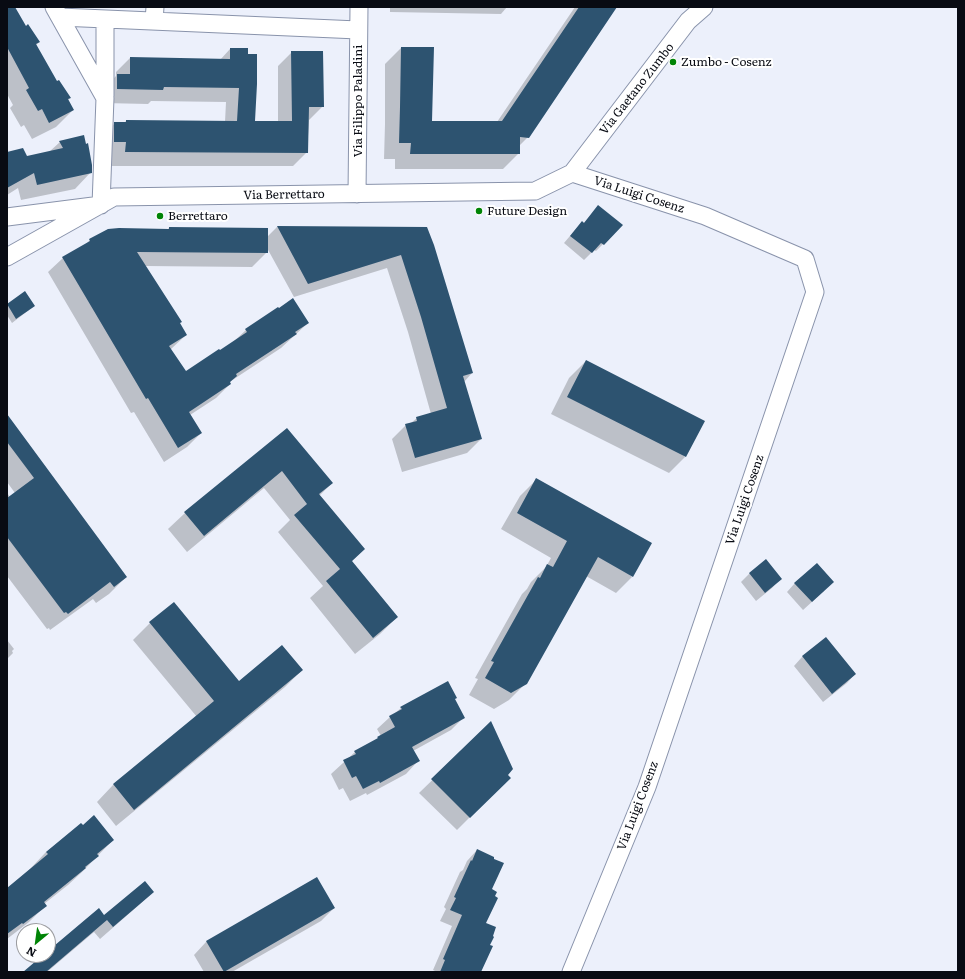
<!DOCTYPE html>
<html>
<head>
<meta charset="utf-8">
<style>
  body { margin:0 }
  #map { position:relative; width:965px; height:979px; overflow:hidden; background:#ecf0fb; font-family:Literata,serif }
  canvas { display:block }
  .frame { position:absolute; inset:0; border:8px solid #080b13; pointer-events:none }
  .north { position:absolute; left:16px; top:923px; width:40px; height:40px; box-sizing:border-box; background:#fff; border:1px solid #9c9da1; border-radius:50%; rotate:209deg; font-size:11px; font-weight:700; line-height:16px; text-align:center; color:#080b13 }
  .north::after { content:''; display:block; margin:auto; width:14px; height:18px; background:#008406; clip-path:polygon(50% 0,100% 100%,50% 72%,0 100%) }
</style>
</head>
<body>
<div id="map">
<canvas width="965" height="979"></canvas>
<div class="frame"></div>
<div class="north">N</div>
</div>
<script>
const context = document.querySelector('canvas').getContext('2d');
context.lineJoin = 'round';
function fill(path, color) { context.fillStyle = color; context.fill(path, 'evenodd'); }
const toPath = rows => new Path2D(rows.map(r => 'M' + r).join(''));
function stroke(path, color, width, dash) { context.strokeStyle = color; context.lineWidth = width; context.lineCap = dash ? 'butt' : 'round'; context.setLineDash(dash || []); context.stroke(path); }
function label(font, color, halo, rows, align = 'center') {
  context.font = font + ' Literata,serif'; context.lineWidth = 4; context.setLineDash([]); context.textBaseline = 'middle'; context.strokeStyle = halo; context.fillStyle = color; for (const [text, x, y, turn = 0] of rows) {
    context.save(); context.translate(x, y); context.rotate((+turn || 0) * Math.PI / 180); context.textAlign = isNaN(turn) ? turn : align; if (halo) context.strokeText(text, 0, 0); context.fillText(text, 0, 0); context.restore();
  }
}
fill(toPath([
  [7,7,14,7,25,27,39,42,36,45,56,82,70,98,68,100,73,110,56,127,32,139,24,125,21,127,10,108,13,105,7,94],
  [390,7,507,7,501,14,390,12],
  [575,7,616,7,528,137,519,146,519,153,503,169,395,169,395,159,384,159,385,124,385,64,401,48,433,48,431,122,497,122],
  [230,49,254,122,278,122,278,66,292,52,323,106,309,120,307,152,293,166,112,166,112,155,100,155,100,138,115,123,124,123,126,121,225,122,226,102,151,101,148,104,103,103,104,89,116,76,116,72,130,58,220,60],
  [60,142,91,172,75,189,21,200,18,188,7,195,7,153,27,157,49,152],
  [598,207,603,244,596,251,594,250,584,260,564,243,575,230,582,223,583,224],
  [277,227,426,228,472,373,464,382,481,439,467,453,402,472,392,439,406,425,411,423,417,418,431,414,408,332,387,268,294,297,267,248,267,252,252,267,145,266,186,335,170,350,186,372,231,344,246,330,308,323,281,348,231,381,229,383,230,384,216,398,190,415,201,433,187,447,164,462,134,412,131,413,48,272,63,258,85,245,90,240,167,230,169,228,267,237],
  [25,293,29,310,12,323,7,315,7,305],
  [586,361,685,457,669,473,551,414,569,378],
  [7,415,126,577,109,594,96,603,93,599,50,630,49,628,47,629,7,576,7,493,10,497,15,493,7,482],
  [287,429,332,483,319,496,364,549,351,562,397,617,380,634,355,654,310,598,323,586,278,532,290,520,264,488,187,552,168,529,185,513],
  [537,479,632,577,616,593,586,576,526,683,509,700,494,709,469,695,478,679,475,678,522,594,527,589,531,582,546,567,551,558,501,529,520,496],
  [765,561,780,579,772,588,756,601,741,582,749,574],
  [795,583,824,591,803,610,787,592],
  [150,623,238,683,302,670,285,687,116,826,97,802,113,785,197,717,133,640],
  [826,638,855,674,847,683,823,702,794,666,802,657],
  [7,640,14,649,12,651,13,653,7,659],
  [454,699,464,717,451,730,413,751,418,761,406,774,367,795,366,793,350,801,343,788,339,790,331,774,355,752,374,741,381,736,377,729,390,717,394,714,401,708],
  [491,723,506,775,509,778,457,830,419,793],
  [81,824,113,840,82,872,68,885,44,904,46,905,29,922,7,939,7,887,8,888,30,869,46,852],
  [477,850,491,890,485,924,489,945,478,972,435,972,435,971,433,970,452,926,440,921,446,909,444,907,460,872,463,870,467,861],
  [316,878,334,908,321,921,232,972,204,972,194,955,206,942],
  [152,892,140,904,100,939,94,932,47,972,24,972,44,955,48,955,48,952,104,916]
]), '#0003');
fill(toPath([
  [7,7,15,7,26,26,28,24,40,42,36,44,57,81,59,80,71,98,68,99,74,110,49,123,42,109,38,111,26,90,29,88,7,47],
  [579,7,617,7,529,138,520,137,520,154,410,154,411,143,399,143,400,107,401,47,434,47,432,121,502,121],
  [230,48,248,48,248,54,257,54,257,84,255,121,292,121,291,51,323,51,324,107,309,107,308,153,125,152,126,142,114,142,114,122,126,122,126,120,237,121,239,88,164,87,163,90,117,89,117,74,130,74,130,57,230,59],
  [84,135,86,144,88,143,92,165,92,173,37,185,34,173,7,188,7,152,23,148,27,156,63,148,59,141],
  [598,205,623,225,604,245,601,243,592,253,570,236,582,221,584,223],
  [277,226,427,227,434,245,473,373,463,376,482,439,415,458,405,424,417,421,416,417,447,408,421,317,401,255,308,284],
  [169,227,268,228,268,253,137,252,182,322,180,323,187,335,169,346,186,371,219,349,220,350,247,332,245,329,278,307,279,308,293,298,309,323,295,332,297,334,236,374,237,376,230,382,231,384,189,412,202,433,178,448,148,398,146,399,62,257,90,241,89,239,108,229,119,228,169,229],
  [25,291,35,306,16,319,7,304],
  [586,360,705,421,686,457,567,397],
  [7,414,127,577,114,587,110,582,68,614,66,612,64,613,7,537,7,498,34,478,7,442],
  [287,428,333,483,319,494,365,549,352,561,398,617,373,638,326,581,340,569,294,515,307,504,282,471,204,536,184,512],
  [536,478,652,543,633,577,598,557,527,684,511,693,485,678,494,662,491,661,538,577,540,578,547,564,553,567,567,541,517,513],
  [766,559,782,579,765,593,749,573],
  [817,563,834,582,812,602,794,583],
  [174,602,239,681,282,645,303,670,134,810,113,784,214,701,149,622],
  [826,637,856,674,832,694,802,656],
  [448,681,457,698,455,699,465,718,412,747,420,761,380,783,379,781,363,789,356,776,352,778,343,760,356,754,354,751,378,738,377,737,395,727,389,716,402,709,400,707],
  [491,721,513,769,508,775,511,778,470,818,431,779],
  [94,815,114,840,97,854,99,856,85,867,86,868,44,902,47,906,23,924,22,923,7,934,7,888,48,854,46,852,81,823,83,825],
  [477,849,494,857,494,859,504,863,492,889,497,892,495,896,498,898,486,923,496,927,493,936,494,937,490,945,493,946,481,972,440,972,445,960,443,959,462,915,450,910,456,898,454,897,471,860,472,861],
  [317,877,335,908,224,972,206,941],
  [145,881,154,892,113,927,107,920,46,972,23,972,43,955,48,955,48,951,99,908,104,915]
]), '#2d5370');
const street = toPath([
  [60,17,358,30],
  [105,19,105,96],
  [154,21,155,7],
  [357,194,359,7],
  [7,217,101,205,105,98,54,7],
  [7,257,114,197,535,191,572,173,688,21,704,7],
  [571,972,647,787,815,292,805,259,705,216,572,173]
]);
stroke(street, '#8993ab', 19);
stroke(street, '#fff', 17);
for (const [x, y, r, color] of [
  [673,62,4,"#008406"],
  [479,211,4,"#008406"],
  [160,216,4,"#008406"]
]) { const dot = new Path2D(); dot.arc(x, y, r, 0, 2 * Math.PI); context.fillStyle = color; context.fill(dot); stroke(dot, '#fff', 1.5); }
label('12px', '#080b13', '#fff', [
  ["Zumbo - Cosenz",681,62],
  ["Future Design",487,211],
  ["Berrettaro",168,216]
], 'left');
label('12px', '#080b13', '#fff', [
  ["Via Gaetano Zumbo",637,89,-52],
  ["Via Filippo Paladini",358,101,-90],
  ["Via Berrettaro",284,195,-1],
  ["Via Luigi Cosenz",639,195,18],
  ["Via Luigi Cosenz",745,500,-71],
  ["Via Luigi Cosenz",638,806,-69]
]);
</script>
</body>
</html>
